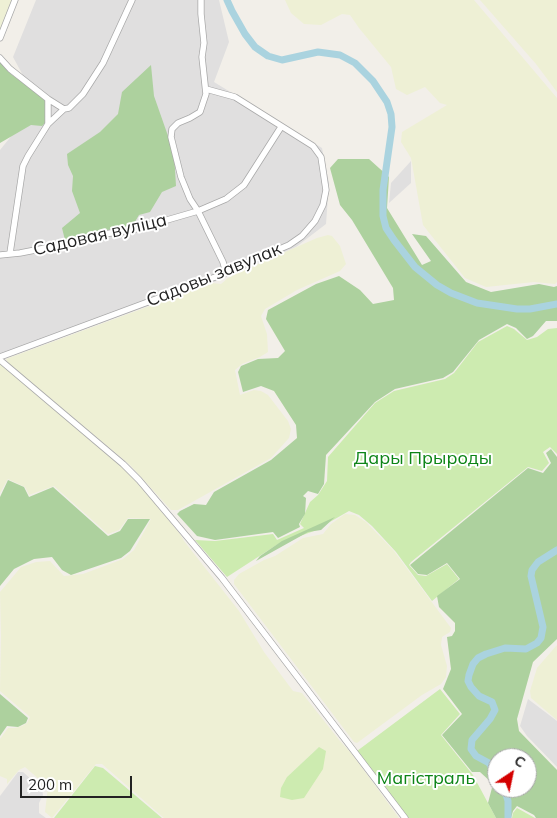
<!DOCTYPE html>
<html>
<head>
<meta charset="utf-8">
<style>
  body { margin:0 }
  #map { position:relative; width:557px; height:818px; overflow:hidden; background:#f2efe9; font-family:Mulish,sans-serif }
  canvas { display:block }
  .north { position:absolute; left:487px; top:748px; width:50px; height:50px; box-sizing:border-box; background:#fff; border:1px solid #a7a7a7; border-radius:50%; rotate:34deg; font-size:14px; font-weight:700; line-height:20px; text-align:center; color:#222 }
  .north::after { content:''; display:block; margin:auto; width:18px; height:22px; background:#d40000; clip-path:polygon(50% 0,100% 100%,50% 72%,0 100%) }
  .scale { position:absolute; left:20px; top:776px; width:112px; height:22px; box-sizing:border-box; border:2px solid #222; border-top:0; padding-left:6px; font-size:15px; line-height:18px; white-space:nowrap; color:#222; -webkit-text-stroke:4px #fff; paint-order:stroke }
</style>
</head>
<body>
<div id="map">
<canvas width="557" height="818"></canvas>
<div class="north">С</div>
<div class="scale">200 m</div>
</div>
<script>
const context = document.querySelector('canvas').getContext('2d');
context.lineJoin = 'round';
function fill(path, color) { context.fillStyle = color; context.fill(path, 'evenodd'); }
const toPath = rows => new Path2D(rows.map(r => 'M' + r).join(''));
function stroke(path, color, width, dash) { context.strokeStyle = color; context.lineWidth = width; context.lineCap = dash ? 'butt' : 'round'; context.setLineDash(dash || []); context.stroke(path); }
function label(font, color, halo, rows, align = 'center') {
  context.font = font + ' Mulish,sans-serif'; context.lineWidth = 4; context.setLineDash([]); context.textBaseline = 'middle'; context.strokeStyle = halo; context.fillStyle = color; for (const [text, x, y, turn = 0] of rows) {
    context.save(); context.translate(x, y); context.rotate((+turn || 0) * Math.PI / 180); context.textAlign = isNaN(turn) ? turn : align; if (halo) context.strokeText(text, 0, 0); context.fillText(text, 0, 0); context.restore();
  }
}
fill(toPath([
  [36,0,219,0,229,42,214,82,322,148,329,183,326,224,296,247,222,279,6,358,0,354,0,150,38,103,13,57],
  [411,161,411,183,389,203,391,183],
  [528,699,557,721,557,767,527,736,520,726],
  [18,772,23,772,42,789,43,795,39,803,39,813,46,818,0,818,0,796]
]), '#e0dfdf');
fill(toPath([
  [0,0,12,0,0,31],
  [285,0,474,0,557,98,557,282,555,284,534,282,486,287,465,278,423,225,411,158,401,142,402,132,447,105,440,103,425,87,407,95,396,89,391,67,359,28,350,15,342,14,321,25,304,24,291,13],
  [480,0,557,0,557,92,536,64],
  [328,235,332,236,340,246,346,264,340,271,297,290,265,309,261,316,267,334,268,352,260,357,242,364,235,370,240,395,254,390,261,391,268,395,288,421,291,429,289,438,271,458,178,510,171,510,130,465,8,363,6,359,212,283,221,284,228,278,242,271,317,238],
  [0,363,122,466,148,495,180,534,184,541,239,611,264,652,293,691,302,693,340,741,352,754,399,818,164,818,102,764,96,764,52,818,45,812,48,787,25,767,19,770,7,784,7,779,0,776,0,739,8,728,15,728,22,726,27,723,30,717,0,691,1,636,0,592,21,567,36,562,50,561,64,576,83,574,123,559,134,550,151,519,128,518,119,530,108,534,54,486,29,495,25,487,8,479,0,493],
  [318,748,325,751,287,777],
  [345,514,355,515,366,522,394,551,451,628,450,632,442,637,441,645,447,666,446,677,441,684,422,695,357,743,354,742,234,584,234,580,239,574,264,560,275,556,303,538,323,534,331,524],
  [557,645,557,720,531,698,530,691,537,668]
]), '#eef0d5');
fill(toPath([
  [507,326,514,329,527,340,537,337,548,329,557,328,557,454,550,447,543,452,549,463,542,471,528,467,411,562,409,565,418,575,426,576,447,564,459,579,432,601,396,552,372,526,359,515,349,511,314,531,278,544,227,577,195,540,215,541,273,534,277,540,304,528,300,524,310,502,318,495,327,481,328,457,375,403,394,391,445,379,454,373,478,342],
  [440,689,460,714,441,735,473,775,496,818,407,818,357,751],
  [319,747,326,751,323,769,304,798,292,800,280,797,281,788,287,777],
  [95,766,103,768,162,818,54,818],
  [517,808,535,818,512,818,513,813]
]), '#cdebb0');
fill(toPath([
  [0,62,11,74,38,94,45,101,46,107,45,123,42,126,31,125,0,143],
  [151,65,154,96,174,153,176,186,162,192,150,212,139,215,133,225,129,228,106,230,65,240,62,228,80,213,72,191,73,176,68,165,67,154,100,132,118,114,122,92],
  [338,159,369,159,389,177,387,208,422,265,431,261,412,234,426,236,466,282,491,292,539,284,554,287,557,286,557,321,546,321,533,336,527,339,516,328,507,324,479,340,453,372,443,378,395,389,375,402,326,455,324,484,318,494,308,491,303,496,306,498,305,514,299,524,300,527,278,538,273,532,215,540,197,536,177,514,180,511,194,504,206,505,214,492,271,460,297,438,296,425,274,391,261,386,243,392,238,372,241,366,258,359,278,358,285,351,266,319,268,310,316,284,339,276,360,290,373,304,394,300,393,288,352,220,340,205,330,168],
  [551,449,557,457,557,639,533,662,517,719,519,731,557,770,557,818,536,818,534,815,517,806,513,811,511,818,496,818,488,803,493,784,480,772,472,772,442,735,462,714,443,689,451,669,447,637,452,636,455,631,455,623,439,607,437,596,460,579,447,563,427,575,418,574,410,565,528,468,543,473,551,463,546,453],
  [497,758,527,758,527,788,497,788],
  [8,480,24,487,29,497,53,487,108,536,120,531,128,519,150,519,130,551,121,558,71,575,62,570,52,557,34,559,14,569,0,586,0,497],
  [335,517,321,530,308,532,256,561,260,556,282,541],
  [0,694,28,718,26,723,18,727,7,726,0,736]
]), '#add19e');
stroke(toPath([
  [227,0,232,11,245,34,255,47,268,56,282,60,318,52,340,55,355,63,373,81,387,102,391,114,392,127,383,190,383,216,386,228,394,240,415,267,437,285,451,293,477,303,517,309,530,309,557,304],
  [497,777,489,763,476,756,471,749,472,740,490,719,495,710,492,702,479,696,471,687,468,681,469,675,473,664,478,658,486,654,505,648,526,649,537,643,541,638,543,627,531,576,532,570,538,562,557,550],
  [504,788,508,801,508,818]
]), '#aad3df', 7);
const minor = toPath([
  [201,0,201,14,204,43,202,57,206,94,200,112,190,118,178,123,172,129,171,137,181,177,190,199,198,211,223,262,226,273],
  [0,38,15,0],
  [0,58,10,69,48,99,64,109,69,108,83,94,103,63,132,0],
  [48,99,48,124,64,109],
  [10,253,23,166,28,156,48,124],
  [0,255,20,253,66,244,92,236,136,229,198,211,226,199,244,185,281,127],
  [0,357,226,273,237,267,289,245,302,236,315,221,323,205,326,190,321,157,313,146,235,97,206,89],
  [0,360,123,464,139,480,222,578,405,818]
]);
stroke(minor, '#a9a9a9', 7);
stroke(minor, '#fff', 5.5);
label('18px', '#222', '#fff', [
  ["Садовая вуліца",100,235,-13],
  ["Садовы завулак",214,275,-22]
]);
label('18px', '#0c8416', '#fff', [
  ["Дары Прыроды",423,459],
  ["Магістраль",426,779]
]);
</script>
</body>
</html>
